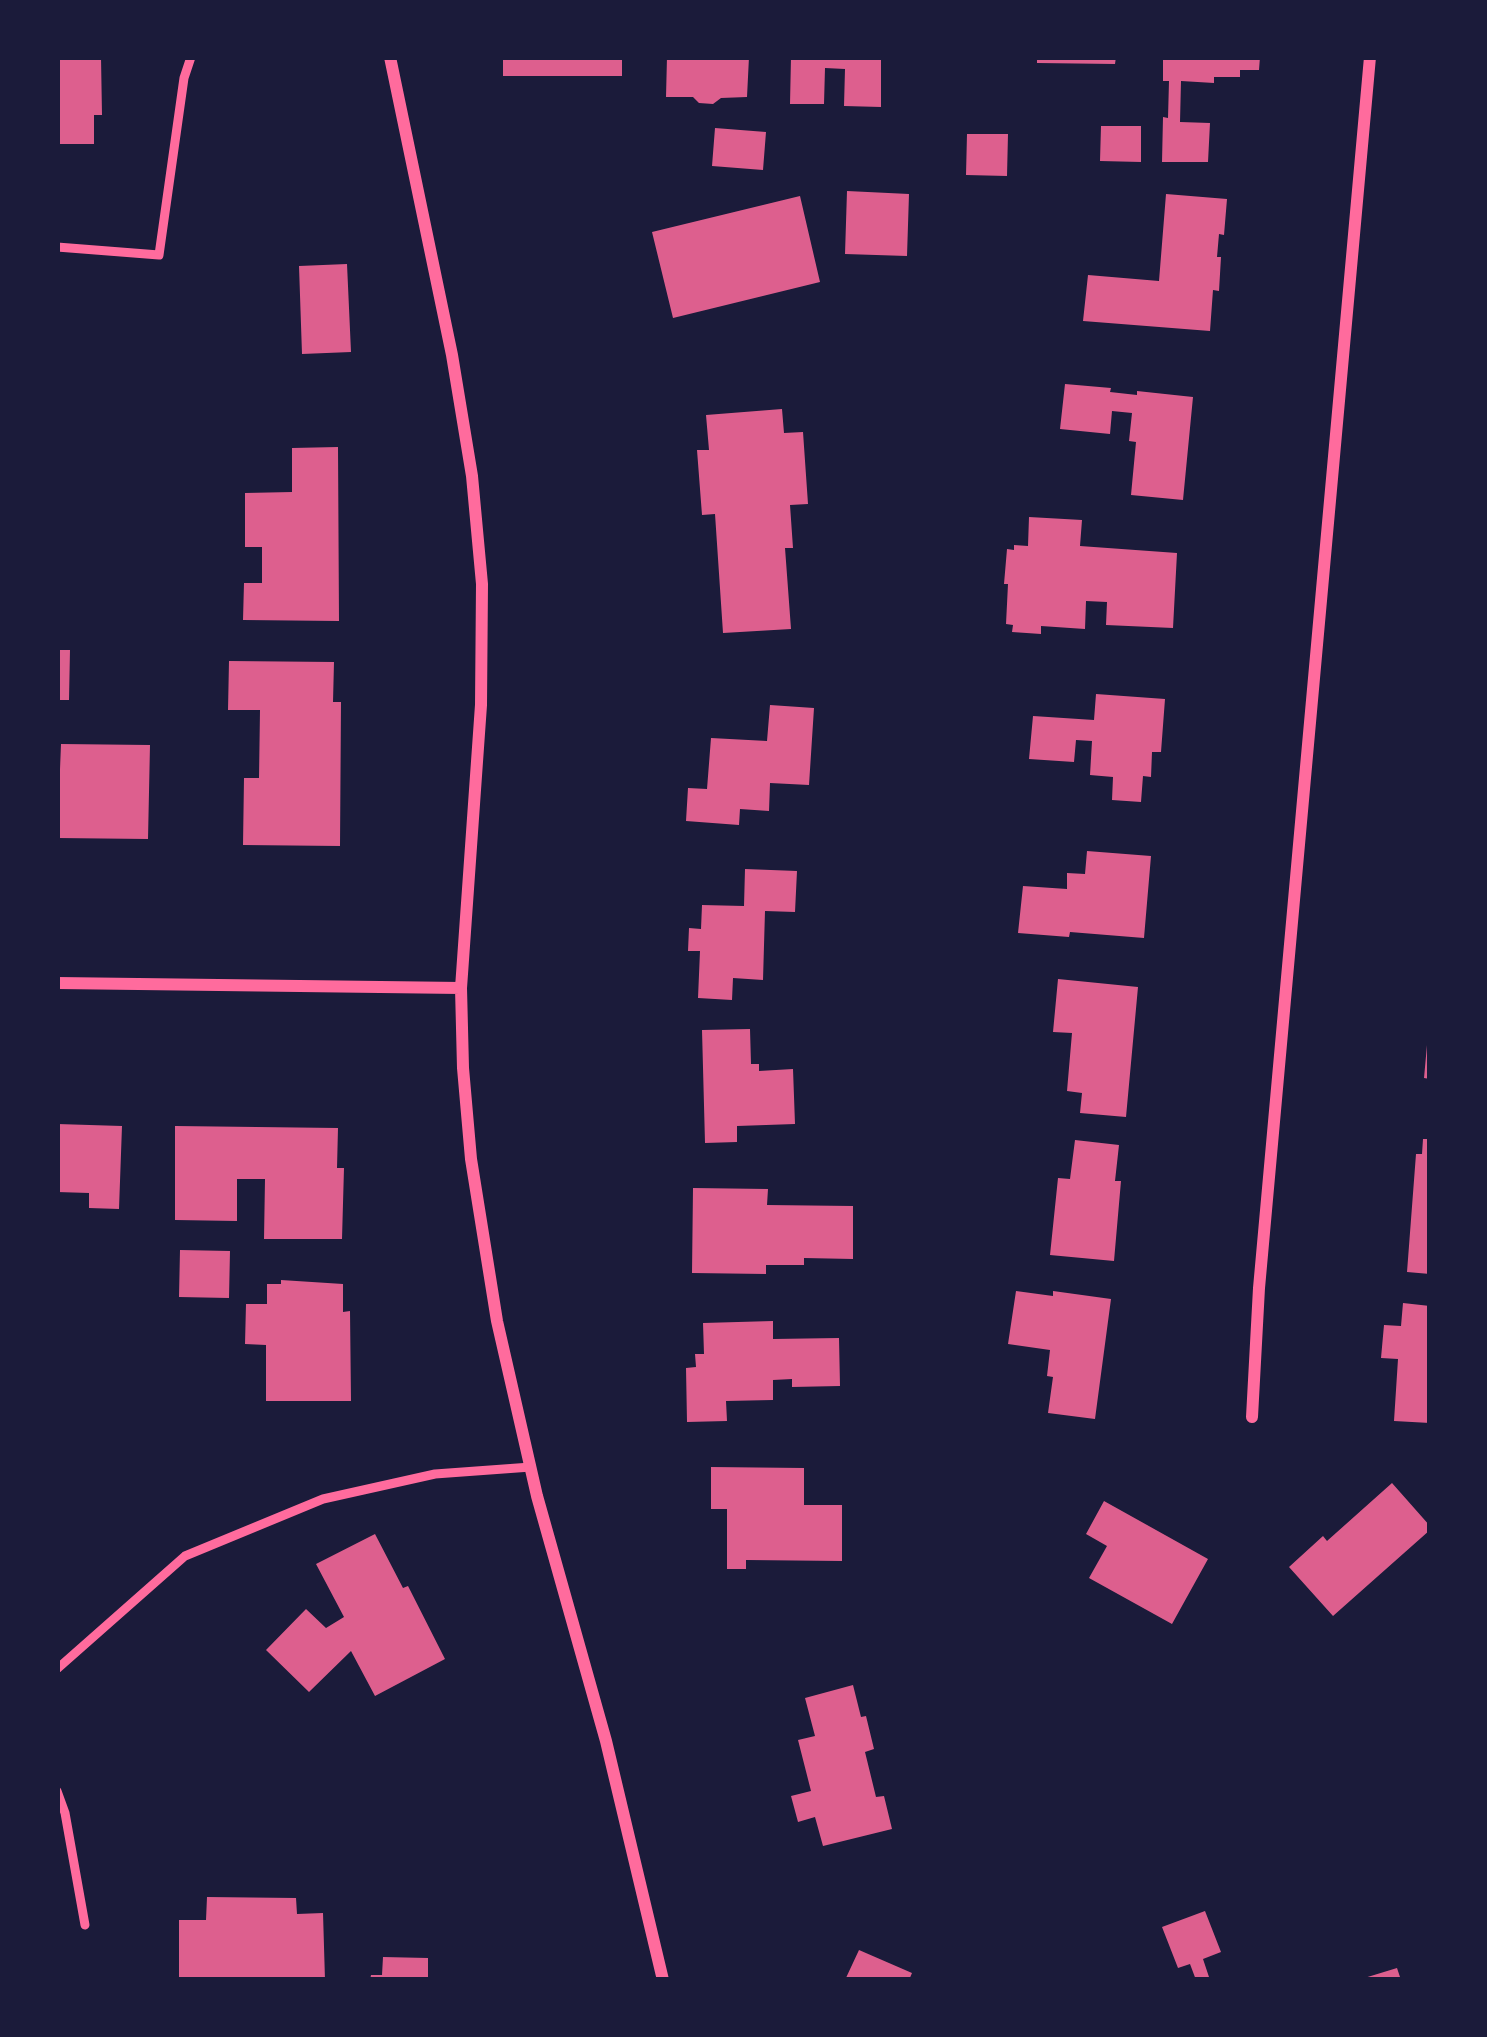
<!DOCTYPE html>
<html>
<head>
<meta charset="utf-8">
<style>
  body { margin:0 }
  #map { position:relative; width:1487px; height:2037px; overflow:hidden; background:#1b1b3a; font-family:Inter,sans-serif }
  canvas { display:block }
  .frame { position:absolute; inset:0; border:60px solid #1b1b3a; pointer-events:none }
</style>
</head>
<body>
<div id="map">
<canvas width="1487" height="2037"></canvas>
<div class="frame"></div>
</div>
<script>
const context = document.querySelector('canvas').getContext('2d');
context.lineJoin = 'round';
function fill(path, color) { context.fillStyle = color; context.fill(path, 'evenodd'); }
const toPath = rows => new Path2D(rows.map(r => 'M' + r).join(''));
function stroke(path, color, width, dash) { context.strokeStyle = color; context.lineWidth = width; context.lineCap = dash ? 'butt' : 'round'; context.setLineDash(dash || []); context.stroke(path); }
fill(toPath([
  [57,57,101,57,102,115,94,115,94,144,57,144],
  [503,57,622,57,622,76,503,76],
  [667,57,749,57,747,97,721,98,713,104,699,103,693,97,666,97],
  [791,57,881,57,881,107,844,106,845,69,825,68,824,104,790,104],
  [1037,57,1116,57,1115,64,1037,63],
  [1163,57,1260,57,1259,70,1240,70,1240,77,1214,77,1214,83,1181,81,1180,122,1210,123,1208,162,1162,162,1163,117,1168,118,1169,81,1163,81],
  [1101,126,1141,126,1141,162,1100,161],
  [715,128,766,132,763,170,712,166],
  [967,134,1008,134,1007,176,966,175],
  [847,191,909,194,907,256,845,254],
  [1166,194,1227,199,1224,235,1219,234,1217,257,1221,257,1219,291,1213,290,1210,331,1083,321,1088,275,1159,281],
  [800,196,820,282,673,318,652,232],
  [347,264,351,352,302,354,299,266],
  [1065,384,1111,388,1110,392,1137,395,1137,391,1193,397,1183,500,1131,495,1136,442,1129,441,1132,413,1112,411,1110,434,1060,429],
  [782,409,784,433,803,432,808,504,790,505,793,548,785,548,791,629,723,633,715,514,702,515,697,450,709,450,706,415],
  [338,447,339,621,243,620,244,583,262,583,262,547,245,547,245,493,292,492,292,448],
  [1029,517,1082,520,1080,546,1177,553,1173,628,1106,625,1107,602,1086,601,1085,629,1041,626,1041,634,1012,632,1013,625,1006,624,1008,584,1004,584,1007,549,1014,550,1014,545,1028,546],
  [57,650,70,650,69,700,57,700],
  [229,661,334,662,333,702,341,702,340,846,243,845,244,778,259,778,260,710,228,710],
  [1096,694,1165,699,1161,752,1152,752,1151,777,1143,776,1141,802,1112,800,1113,777,1090,775,1092,741,1076,740,1074,762,1029,759,1033,716,1094,720],
  [770,705,814,708,809,785,770,783,769,811,740,809,739,825,686,821,688,788,707,789,711,738,767,741],
  [61,744,150,745,148,839,57,838,57,769,60,769],
  [1087,851,1151,856,1144,938,1070,932,1069,937,1018,933,1023,886,1067,889,1067,873,1085,874],
  [745,869,797,871,795,912,765,911,763,980,733,978,732,1000,698,998,700,951,688,951,689,928,701,929,702,905,744,906],
  [1058,979,1138,987,1126,1117,1080,1113,1082,1093,1067,1091,1072,1033,1053,1032],
  [750,1029,751,1064,759,1064,759,1071,793,1069,795,1124,737,1126,737,1142,705,1143,702,1030],
  [1427,1045,1430,1045,1430,1079,1424,1078],
  [57,1124,122,1126,119,1209,89,1208,89,1193,57,1192],
  [175,1126,338,1128,337,1168,344,1168,342,1239,264,1239,265,1179,237,1179,237,1221,175,1220],
  [1423,1139,1430,1139,1430,1274,1407,1272,1416,1154,1422,1154],
  [1075,1140,1119,1145,1115,1181,1121,1181,1114,1261,1050,1255,1058,1178,1070,1179],
  [693,1188,768,1189,767,1205,853,1206,853,1259,804,1258,804,1265,766,1265,766,1274,692,1273],
  [180,1250,230,1251,229,1298,179,1297],
  [281,1280,343,1284,343,1312,350,1311,351,1401,266,1401,266,1345,245,1344,246,1304,267,1304,267,1284,281,1284],
  [1016,1291,1053,1296,1053,1291,1111,1299,1095,1419,1048,1413,1053,1377,1047,1376,1050,1350,1008,1344],
  [1403,1303,1430,1306,1430,1423,1394,1421,1398,1359,1381,1358,1384,1325,1401,1326],
  [773,1321,773,1339,839,1338,840,1386,792,1387,792,1379,773,1380,773,1400,726,1401,727,1421,687,1422,686,1368,696,1367,695,1354,704,1354,703,1323],
  [711,1467,804,1468,804,1505,842,1505,842,1561,746,1560,746,1569,727,1569,727,1509,711,1509],
  [1392,1483,1430,1526,1430,1530,1333,1616,1289,1567,1323,1536,1327,1541],
  [1104,1501,1208,1559,1172,1624,1089,1578,1107,1546,1086,1534],
  [375,1534,403,1588,408,1586,445,1659,375,1696,351,1651,309,1692,266,1650,306,1609,326,1628,344,1617,316,1564],
  [853,1685,861,1717,866,1716,874,1749,865,1752,876,1797,884,1796,892,1829,823,1846,815,1817,798,1822,791,1796,811,1791,798,1740,815,1736,805,1698],
  [207,1897,296,1898,297,1914,323,1913,325,1980,179,1980,179,1920,206,1920],
  [1205,1911,1221,1952,1203,1959,1210,1980,1196,1980,1190,1964,1178,1968,1162,1927],
  [859,1950,912,1973,909,1980,845,1980],
  [383,1957,428,1958,428,1980,370,1980,371,1975,382,1975],
  [1397,1968,1401,1980,1361,1980,1361,1979]
]), '#dd5f8e');
stroke(toPath([
  [57,247,159,255,184,78,191,57],
  [57,1669,185,1556,323,1499,435,1474,531,1467],
  [57,1791,65,1813,85,1925]
]), '#ff6b9d', 9);
stroke(toPath([
  [390,57,452,355,472,476,482,584,481,705,461,988,463,1068,471,1159,497,1321,537,1496,606,1741,663,1980],
  [57,983,461,988],
  [1252,1417,1259,1288,1370,57]
]), '#ff6b9d', 12);
</script>
</body>
</html>
